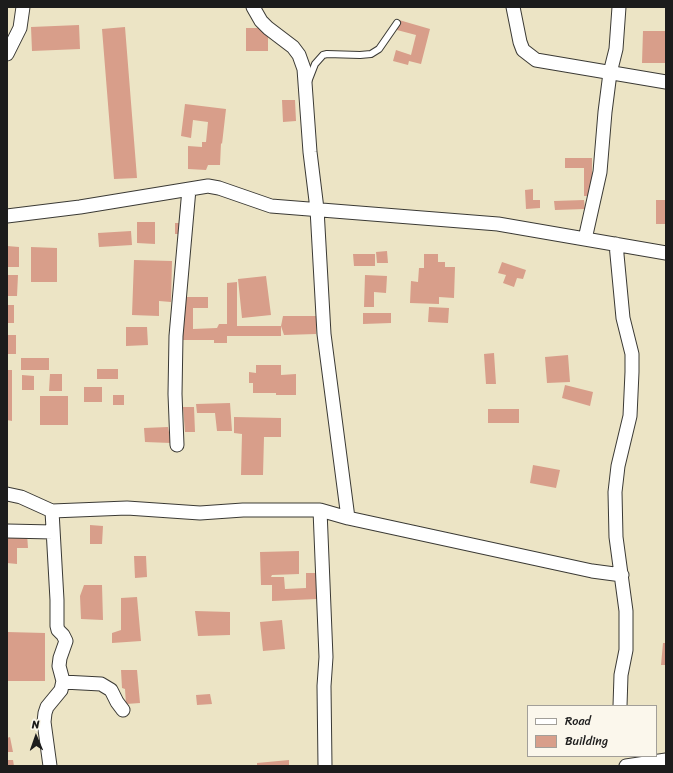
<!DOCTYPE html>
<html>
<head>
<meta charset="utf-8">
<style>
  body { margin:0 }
  #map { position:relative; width:673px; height:773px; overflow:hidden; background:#ece4c5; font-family:Sriracha,sans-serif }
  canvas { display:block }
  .frame { position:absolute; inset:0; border:8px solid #1c1c1c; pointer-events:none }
  .legend { position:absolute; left:527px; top:705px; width:130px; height:52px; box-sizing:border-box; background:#fbf7ec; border:1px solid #a29f99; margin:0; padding:5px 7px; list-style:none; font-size:12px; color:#1c1c1c }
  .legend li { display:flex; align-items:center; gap:8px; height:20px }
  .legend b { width:20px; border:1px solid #a29f99 }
  .north { position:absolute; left:16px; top:717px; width:40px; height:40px; -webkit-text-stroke:3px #fbf7ec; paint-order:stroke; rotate:358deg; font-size:11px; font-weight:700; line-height:16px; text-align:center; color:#1c1c1c }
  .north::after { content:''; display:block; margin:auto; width:14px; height:18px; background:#1c1c1c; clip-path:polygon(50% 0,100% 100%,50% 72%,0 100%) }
</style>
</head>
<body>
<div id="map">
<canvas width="673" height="773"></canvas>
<div class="frame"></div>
<ul class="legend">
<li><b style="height:5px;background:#fff"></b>Road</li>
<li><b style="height:11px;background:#d89e8a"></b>Building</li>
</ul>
<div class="north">N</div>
</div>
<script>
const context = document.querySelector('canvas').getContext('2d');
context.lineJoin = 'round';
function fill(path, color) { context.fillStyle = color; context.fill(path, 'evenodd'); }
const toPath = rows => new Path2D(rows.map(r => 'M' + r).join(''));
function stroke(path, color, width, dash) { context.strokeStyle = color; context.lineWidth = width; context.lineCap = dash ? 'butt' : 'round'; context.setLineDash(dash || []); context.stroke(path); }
fill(toPath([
  [399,20,430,29,421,64,409,61,408,65,393,61,396,50,411,55,416,35,397,30],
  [79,25,80,49,32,51,31,27],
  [125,27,137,178,114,179,102,29],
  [246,28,268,28,268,51,246,51],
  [643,31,666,31,666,63,642,63],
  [282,100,295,100,296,121,283,122],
  [185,104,226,109,222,144,221,143,220,165,208,165,206,170,188,169,188,146,202,147,202,142,211,142,206,142,208,122,193,120,191,138,181,136],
  [565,158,592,158,592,196,584,196,584,168,565,168],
  [533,189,533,200,540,200,540,208,526,209,525,190],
  [584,200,585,209,555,210,554,201],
  [656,200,666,200,666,224,656,224],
  [137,222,155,222,155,244,137,243],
  [175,223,184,223,184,234,175,234],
  [131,231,132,245,99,247,98,233],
  [7,246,19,247,19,267,7,267],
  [31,247,57,248,57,282,31,282],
  [387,251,388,263,377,263,376,252],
  [353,254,375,254,375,266,354,266],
  [424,254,438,254,438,262,445,262,445,267,455,267,454,298,439,297,439,304,410,303,411,281,418,282,419,268,424,268],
  [134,260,172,261,171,302,159,301,159,316,132,315],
  [502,262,526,270,523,279,517,278,514,287,503,283,506,275,498,273],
  [7,275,18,275,17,296,7,296],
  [365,275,387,276,386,293,374,292,374,307,364,307],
  [266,276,271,315,242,318,238,279],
  [237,282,237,326,281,326,281,336,227,336,227,343,214,343,214,340,183,340,183,297,208,297,208,308,193,308,193,329,217,328,219,324,227,324,227,283],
  [7,305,14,305,14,323,7,323],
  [429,307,449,308,448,323,428,322],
  [363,313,391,313,391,323,363,324],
  [283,316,316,316,316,334,284,335,281,326],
  [126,327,147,327,148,345,126,346],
  [7,335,16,335,16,354,7,354],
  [494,353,496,384,486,384,484,354],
  [568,355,570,382,547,383,545,357],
  [21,358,49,358,49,370,21,370],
  [256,365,281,365,281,375,296,374,296,395,276,395,276,393,253,393,253,383,249,383,249,372,256,373],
  [97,369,118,369,118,379,97,379],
  [7,370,12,370,12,421,7,420],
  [50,374,62,374,62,391,49,391],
  [22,375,34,376,34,390,22,390],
  [565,385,593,392,590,406,562,398],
  [84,387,102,387,102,402,84,402],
  [113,395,124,395,124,405,113,405],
  [40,396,68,396,68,425,40,425],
  [230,403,232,431,217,431,215,413,197,413,196,404],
  [183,407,194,407,195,432,185,432],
  [488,409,519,409,519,423,488,423],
  [234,417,281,418,281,437,264,437,263,475,241,475,242,434,234,433],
  [168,427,171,443,145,442,144,428],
  [533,465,560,470,556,488,530,483],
  [90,525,103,526,102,544,90,544],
  [7,533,27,534,28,548,17,548,17,564,7,563],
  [299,551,299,574,272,575,271,577,284,577,285,589,306,588,306,573,316,573,317,599,272,601,272,585,261,585,260,552],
  [134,556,146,556,147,577,135,578],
  [84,585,102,585,103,620,81,619,80,596],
  [137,597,141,641,112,643,112,633,121,630,121,598],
  [195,611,230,612,230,635,198,636],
  [282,620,285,649,263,651,260,622],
  [7,632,45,633,45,681,7,681],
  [663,643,666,643,666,665,661,665],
  [121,670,137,670,140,703,126,704,125,689,122,688],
  [210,694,212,704,197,705,196,695],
  [10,737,13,752,7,752,7,738],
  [7,760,13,760,14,766,7,766],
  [289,760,289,766,257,766,257,763]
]), '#d89e8a');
const service = toPath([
  [308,82,315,64,323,55,327,54,360,55,371,54,379,49,397,23]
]);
const minor = toPath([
  [253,7,261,21,268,28,293,47,299,55,304,69,310,152,317,209,324,334,348,518],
  [513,7,520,42,523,50,536,60,666,82],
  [7,54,20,28,23,7],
  [7,216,80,207,208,186,219,188,271,206,498,224,666,253],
  [585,239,600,172,605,112,610,73,616,49,619,7],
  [616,244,623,318,632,354,632,372,630,416,618,466,615,492,616,537,626,611,626,650,621,675,620,706],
  [177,445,175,394,176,336,189,189],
  [7,494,21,497,52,511,127,508,200,513,243,510,320,510,348,518,592,571,622,575],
  [320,510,326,657,324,686,325,766],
  [7,531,53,532],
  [63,682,101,684,111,690,117,702,123,710],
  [50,766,44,722,45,713,47,707,61,690,63,681,59,666,60,658,66,641,63,635,58,630,57,626,57,600,52,511],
  [626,766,666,760]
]);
stroke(service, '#3b3a35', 8);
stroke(minor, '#3b3a35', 15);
stroke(service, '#fff', 6);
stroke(minor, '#fff', 13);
</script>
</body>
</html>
